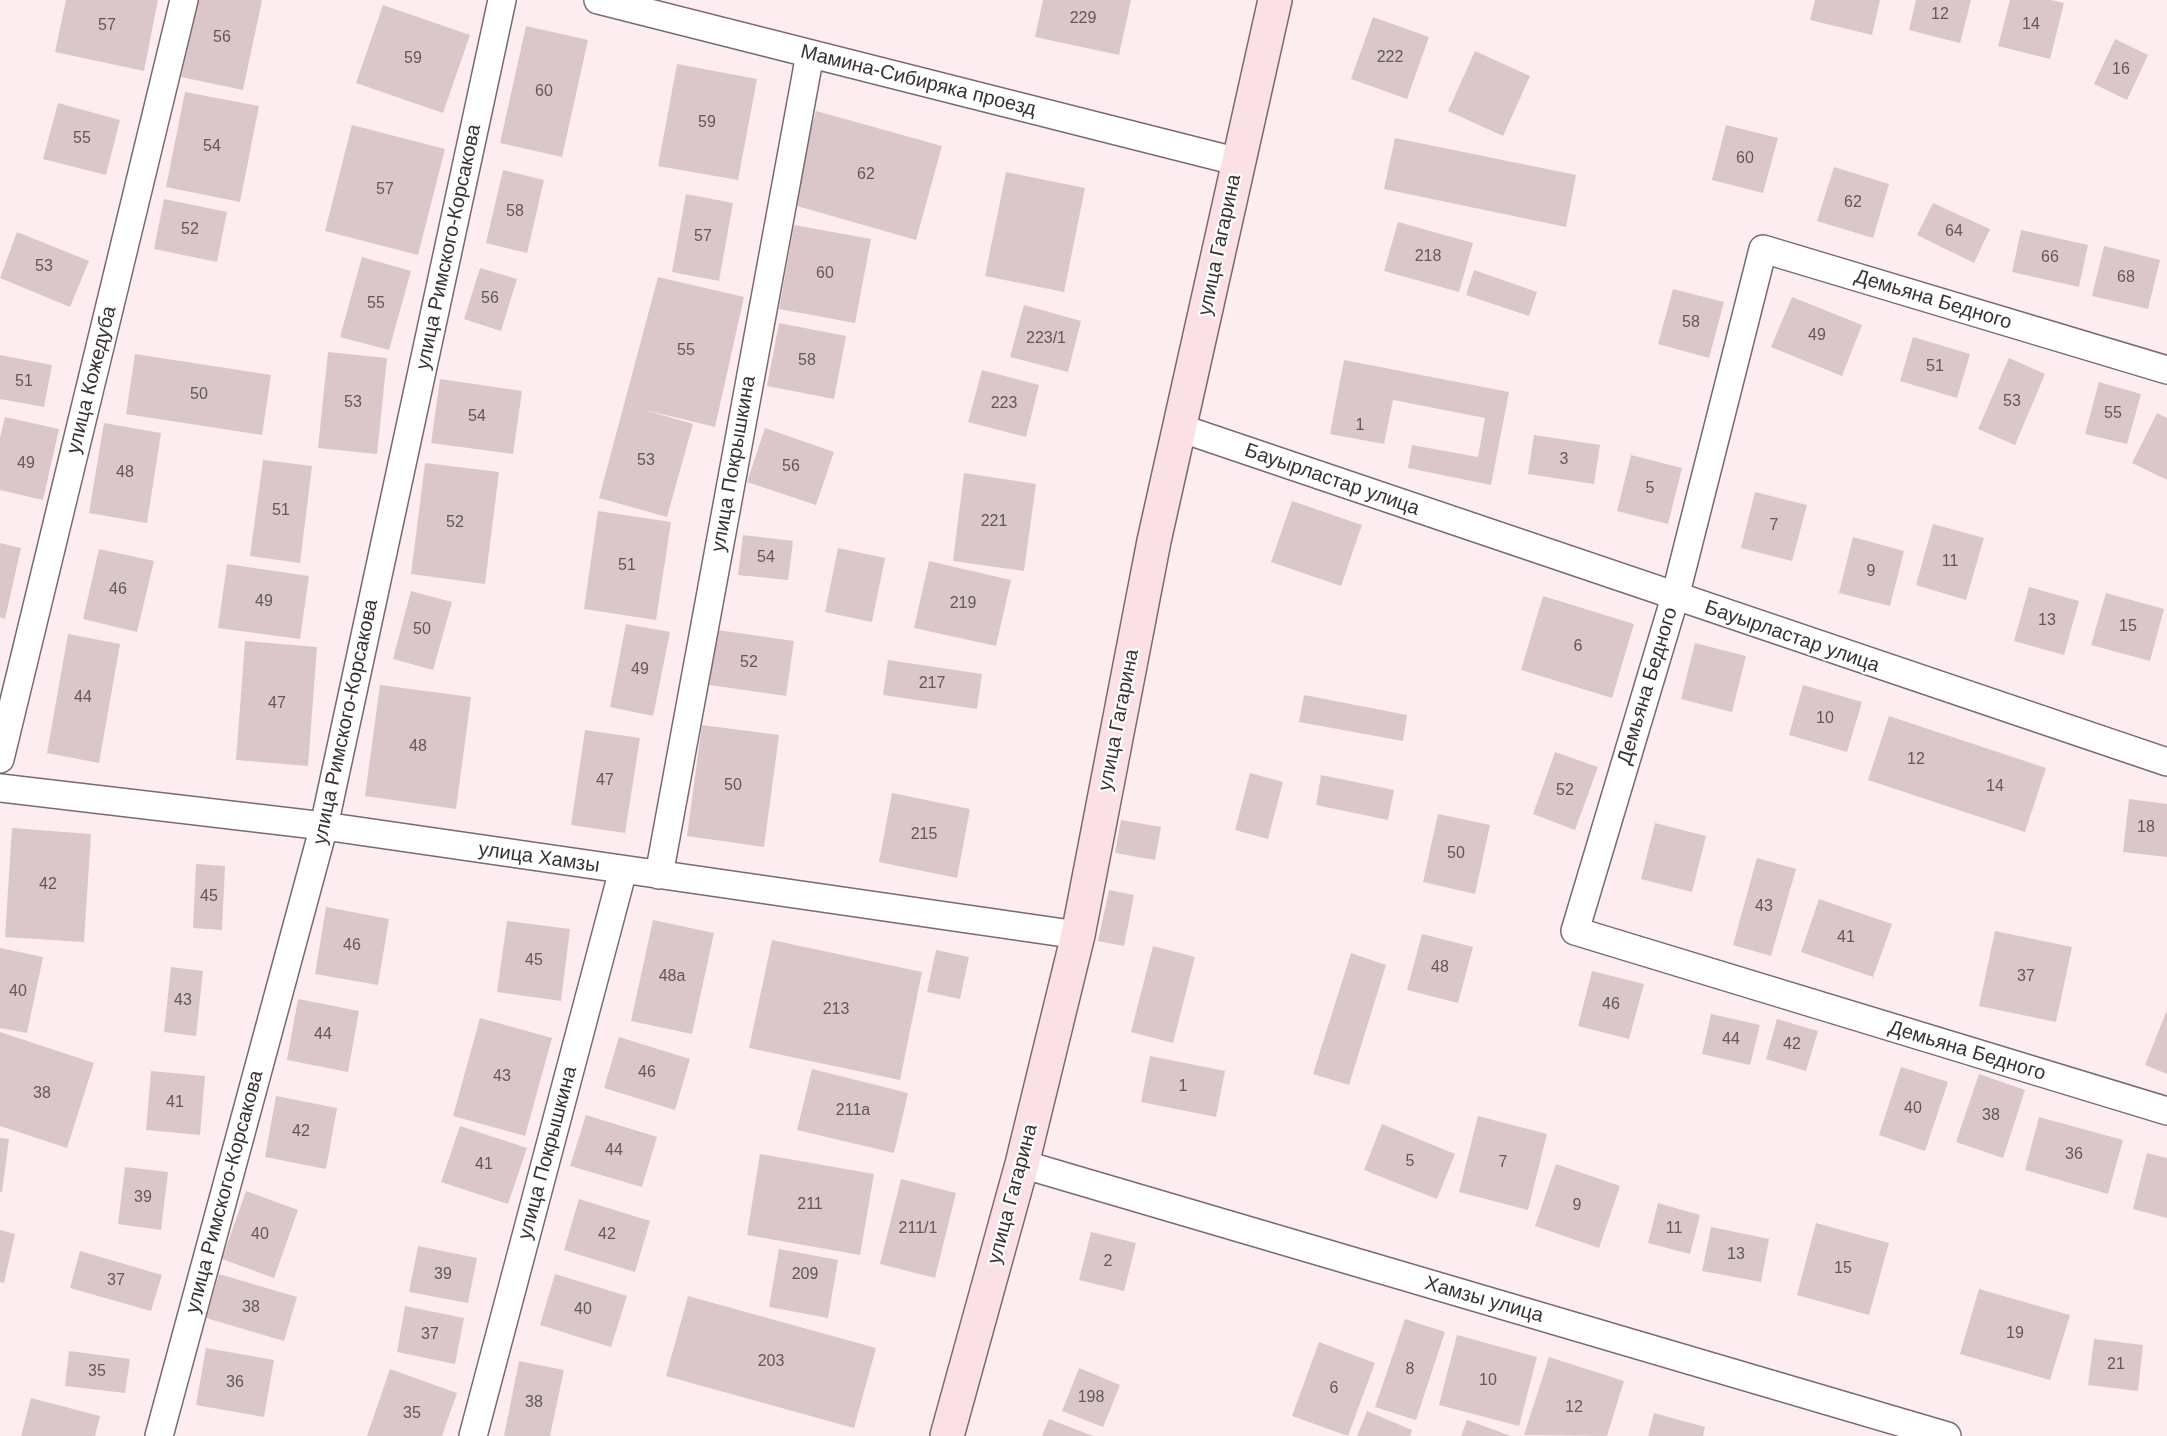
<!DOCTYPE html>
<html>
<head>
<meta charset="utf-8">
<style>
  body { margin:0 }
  canvas { display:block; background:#fdedf0 }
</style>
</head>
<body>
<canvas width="2167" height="1436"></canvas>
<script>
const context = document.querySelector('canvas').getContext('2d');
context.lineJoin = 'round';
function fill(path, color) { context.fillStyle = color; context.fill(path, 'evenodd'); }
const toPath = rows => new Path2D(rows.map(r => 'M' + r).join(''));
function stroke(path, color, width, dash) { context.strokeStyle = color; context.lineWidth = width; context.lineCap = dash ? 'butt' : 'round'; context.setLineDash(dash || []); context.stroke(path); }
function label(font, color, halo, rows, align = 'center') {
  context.font = font + ' Helvetica,sans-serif'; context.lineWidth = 4.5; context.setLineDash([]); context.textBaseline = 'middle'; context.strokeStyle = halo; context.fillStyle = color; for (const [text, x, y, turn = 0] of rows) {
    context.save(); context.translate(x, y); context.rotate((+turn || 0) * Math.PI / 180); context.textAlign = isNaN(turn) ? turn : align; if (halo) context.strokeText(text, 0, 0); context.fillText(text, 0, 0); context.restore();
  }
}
fill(toPath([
  [66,0,158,0,144,71,55,52],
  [198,0,262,0,243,90,181,77],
  [1043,0,1131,0,1119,55,1035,37],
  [1815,0,1880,0,1872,35,1810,20],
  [1916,0,1971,0,1960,43,1909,30],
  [2010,0,2051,0,2064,3,2050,59,1998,46],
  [383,5,470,35,443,113,356,83],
  [1373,17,1429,37,1407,99,1351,79],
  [526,26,588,40,562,157,500,143],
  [2115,39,2148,55,2127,100,2094,84],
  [1475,51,1530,76,1503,136,1448,111],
  [677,64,757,79,738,180,658,166],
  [185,92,259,106,240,202,166,187],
  [58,103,120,120,106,175,43,159],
  [816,111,942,146,916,240,790,204],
  [352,125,445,149,418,255,325,231],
  [1726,125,1778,138,1763,193,1712,180],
  [1395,138,1576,175,1566,227,1384,189],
  [1834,167,1889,184,1873,238,1817,221],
  [503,170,544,180,527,253,486,243],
  [1006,172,1085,188,1064,292,985,276],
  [686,194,733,203,719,281,672,272],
  [164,199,227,212,217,262,154,249],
  [1933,203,1990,229,1974,263,1917,235],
  [1398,222,1473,243,1459,292,1384,271],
  [794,225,871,239,855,323,779,309],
  [2021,230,2088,245,2079,287,2012,272],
  [17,232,89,261,70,307,0,278],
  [2104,246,2160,260,2148,309,2092,296],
  [362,257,411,271,389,350,340,337],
  [480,268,517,279,501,331,464,319],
  [1474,270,1537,292,1529,316,1466,295],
  [658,277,744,297,715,427,641,409,693,424,667,517,599,498],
  [1673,289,1724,302,1709,358,1658,344],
  [1792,297,1862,325,1842,376,1771,347],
  [1024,305,1081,321,1068,372,1010,357],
  [779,323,846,336,834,399,767,386],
  [1913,337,1970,354,1957,398,1900,381],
  [328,352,387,358,377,454,318,448],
  [135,354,271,375,262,435,126,414],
  [0,355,52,365,44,407,0,399],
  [2009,358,2045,374,2015,445,1978,429],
  [1344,360,1509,392,1491,485,1408,468,1412,445,1478,457,1485,418,1393,400,1384,444,1330,434],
  [982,370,1039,385,1026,437,968,422],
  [440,379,522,391,513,454,431,443],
  [2099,382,2141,394,2127,444,2085,434],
  [2157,413,2167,418,2167,480,2132,463],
  [5,417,59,429,43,500,0,490,0,438],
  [104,423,161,433,147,523,89,513],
  [765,428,834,452,816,505,747,482],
  [1534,435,1600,445,1594,484,1528,474],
  [1631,455,1682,468,1668,524,1617,511],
  [263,460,312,466,300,563,250,556],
  [425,463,499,472,485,584,411,574],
  [964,473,1036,484,1024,571,953,561],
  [1755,492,1807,505,1792,561,1741,548],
  [1292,501,1362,525,1341,586,1271,562],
  [598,511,671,522,656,620,584,609],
  [1933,524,1984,538,1966,600,1916,585],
  [743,535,793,541,788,580,738,575],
  [1853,537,1904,551,1890,606,1839,593],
  [0,543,21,548,5,619,0,617],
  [838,548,885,558,872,622,825,612],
  [99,549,154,561,137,632,83,619],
  [929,561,1011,580,996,646,914,628],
  [227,564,309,576,300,639,218,628],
  [2029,587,2079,601,2064,655,2014,641],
  [411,591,452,602,433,670,393,659],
  [2106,593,2164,609,2150,661,2091,645],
  [1543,596,1634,624,1612,698,1521,670],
  [626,624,670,632,653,716,610,707],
  [711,629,794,641,786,696,703,684],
  [68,634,120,644,99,763,47,753],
  [245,641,317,647,308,766,236,760],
  [1695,643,1746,656,1732,712,1681,699],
  [888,660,982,674,977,709,883,695],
  [380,685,471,697,456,809,365,796],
  [1803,685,1862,702,1847,752,1789,735],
  [1304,695,1407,715,1403,741,1299,722],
  [1889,716,2046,768,2025,832,1868,780],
  [702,725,779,735,764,847,687,836],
  [585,730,640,738,625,833,571,825],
  [1555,752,1598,767,1575,830,1533,814],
  [1250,773,1283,782,1268,839,1235,830],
  [1321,775,1394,790,1388,820,1316,805],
  [892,793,970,809,957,878,879,862],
  [2129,799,2167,804,2167,857,2123,852],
  [1438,814,1490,825,1475,894,1423,882],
  [1121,820,1161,827,1155,860,1115,853],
  [1655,823,1706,836,1692,892,1641,879],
  [12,828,91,834,84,942,5,937],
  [1757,858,1796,869,1771,956,1733,945],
  [196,864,225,866,222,930,193,928],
  [1109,890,1134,895,1124,946,1098,941],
  [1819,899,1892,924,1873,977,1801,952],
  [326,907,389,919,378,985,315,974],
  [653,920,714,933,692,1034,631,1021],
  [507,921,570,929,561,1001,497,992],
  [1995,931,2072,947,2056,1022,1979,1006],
  [1422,934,1473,947,1458,1003,1407,990],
  [772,940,922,972,900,1080,749,1048],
  [1153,946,1195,957,1173,1043,1131,1032],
  [0,948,43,957,27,1033,0,1028],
  [936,950,969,957,960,999,927,992],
  [1351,953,1386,965,1349,1085,1313,1074],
  [171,967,203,971,196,1036,164,1032],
  [1592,971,1644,984,1629,1039,1578,1026],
  [298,999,359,1011,348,1072,287,1060],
  [2167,1010,2167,1074,2145,1065],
  [1711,1014,1760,1025,1750,1065,1702,1054],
  [480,1018,552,1038,525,1136,453,1116],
  [1777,1019,1818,1031,1806,1071,1766,1059],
  [0,1032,94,1063,67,1148,0,1126],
  [619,1037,690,1059,675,1110,604,1088],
  [1150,1056,1225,1071,1216,1117,1141,1102],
  [1901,1067,1948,1082,1925,1151,1879,1135],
  [812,1069,908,1093,894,1153,797,1130],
  [151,1071,205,1076,200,1135,146,1130],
  [1979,1074,2025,1090,2003,1158,1956,1142],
  [276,1096,337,1108,326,1169,265,1157],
  [586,1115,657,1137,642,1187,570,1166],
  [1478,1116,1547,1134,1528,1210,1459,1192],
  [2039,1117,2123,1140,2108,1194,2025,1170],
  [1382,1124,1455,1154,1437,1199,1364,1170],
  [460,1126,527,1148,508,1204,441,1182],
  [0,1138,9,1139,2,1192,0,1192],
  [2147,1153,2167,1158,2167,1218,2133,1209],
  [760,1154,874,1174,860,1255,747,1235],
  [1556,1164,1620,1186,1599,1248,1535,1226],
  [125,1167,168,1172,161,1230,118,1224],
  [901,1179,956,1193,935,1278,880,1264],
  [246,1191,298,1210,274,1278,222,1259],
  [579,1199,650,1221,635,1272,564,1250],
  [1658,1203,1700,1215,1690,1254,1648,1243],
  [1816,1223,1889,1243,1869,1315,1797,1295],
  [1711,1227,1769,1239,1761,1282,1702,1271],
  [0,1230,15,1234,4,1283,0,1282],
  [1091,1232,1136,1243,1124,1291,1079,1280],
  [418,1246,477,1258,468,1303,409,1292],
  [779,1249,838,1260,828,1318,769,1307],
  [80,1251,162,1275,151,1311,70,1288],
  [219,1274,297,1297,284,1341,206,1318],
  [555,1274,627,1296,611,1347,540,1325],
  [1979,1289,2070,1315,2050,1380,1960,1354],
  [688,1296,876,1348,854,1428,666,1376],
  [405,1306,464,1318,455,1364,397,1352],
  [1405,1319,1445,1332,1416,1420,1375,1407],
  [1457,1335,1537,1357,1519,1426,1439,1405],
  [2094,1339,2143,1345,2138,1391,2088,1385],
  [1319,1342,1375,1363,1348,1436,1292,1416],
  [206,1348,274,1360,264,1417,196,1405],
  [69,1351,130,1359,125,1393,65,1386],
  [1549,1357,1624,1381,1607,1436,1524,1435],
  [519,1361,564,1370,550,1436,504,1436],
  [1079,1368,1120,1385,1103,1427,1062,1411],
  [390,1369,457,1393,442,1436,367,1436],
  [31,1398,100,1416,95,1436,21,1436],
  [1367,1411,1412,1430,1410,1436,1357,1436],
  [1654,1413,1705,1427,1703,1436,1648,1436],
  [1049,1419,1093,1436,1042,1436],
  [1467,1420,1511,1436,1461,1436]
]), '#dbc7ca');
const street = toPath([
  [598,0,1239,162],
  [2167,370,1763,249,1675,597,1575,931,2167,1111],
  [1180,428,2167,762],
  [0,759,184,0],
  [0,788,324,826,1078,935],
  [659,875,810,54],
  [1022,1164,1947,1436],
  [159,1436,324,826,502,0],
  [473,1436,623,870]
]);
const secondary = toPath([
  [947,1436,1022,1164,1078,935,1154,541,1275,0]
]);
stroke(street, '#7b6a6d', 30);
stroke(secondary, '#7b6a6d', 36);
stroke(street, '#fff', 27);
stroke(secondary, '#fbe0e6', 33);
label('16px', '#625759', null, [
  ["12",1940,15],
  ["229",1083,19],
  ["14",2031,25],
  ["57",107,26],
  ["56",222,38],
  ["222",1390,58],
  ["59",413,59],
  ["16",2121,70],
  ["60",544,92],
  ["59",707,123],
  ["55",82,139],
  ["54",212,147],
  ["60",1745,159],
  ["62",866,175],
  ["57",385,190],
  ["62",1853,203],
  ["58",515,212],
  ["52",190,230],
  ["64",1954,232],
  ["57",703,237],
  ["218",1428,257],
  ["66",2050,258],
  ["53",44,267],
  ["60",825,274],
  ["68",2126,278],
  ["56",490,299],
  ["55",376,304],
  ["58",1691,323],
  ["49",1817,336],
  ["223/1",1046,339],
  ["55",686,351],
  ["58",807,361],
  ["51",1935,367],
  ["51",24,382],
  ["50",199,395],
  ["53",2012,402],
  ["53",353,403],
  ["223",1004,404],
  ["55",2113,414],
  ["54",477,417],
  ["1",1360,426],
  ["3",1564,460],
  ["53",646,461],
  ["49",26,464],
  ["56",791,467],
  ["48",125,473],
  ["5",1650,489],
  ["51",281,511],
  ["221",994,522],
  ["52",455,523],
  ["7",1774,526],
  ["54",766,558],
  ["11",1950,562],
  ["51",627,566],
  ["9",1871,572],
  ["46",118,590],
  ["49",264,602],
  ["219",963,604],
  ["13",2047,621],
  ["15",2128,627],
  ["50",422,630],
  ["6",1578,647],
  ["52",749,663],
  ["49",640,670],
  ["217",932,684],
  ["44",83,698],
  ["47",277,704],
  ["10",1825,719],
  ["48",418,747],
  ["12",1916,760],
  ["47",605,781],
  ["50",733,786],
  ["14",1995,787],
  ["52",1565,791],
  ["18",2146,828],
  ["215",924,835],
  ["50",1456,854],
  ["42",48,885],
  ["45",209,897],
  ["43",1764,907],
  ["41",1846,938],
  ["46",352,946],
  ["45",534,961],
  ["48",1440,968],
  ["48а",672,977],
  ["37",2026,977],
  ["40",18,992],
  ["43",183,1001],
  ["46",1611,1005],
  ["213",836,1010],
  ["44",323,1035],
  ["44",1731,1040],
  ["42",1792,1045],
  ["46",647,1073],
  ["43",502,1077],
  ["1",1183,1087],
  ["38",42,1094],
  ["41",175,1103],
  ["40",1913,1109],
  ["211а",853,1111],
  ["38",1991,1116],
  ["42",301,1132],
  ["44",614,1151],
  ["36",2074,1155],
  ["5",1410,1162],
  ["7",1503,1163],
  ["41",484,1165],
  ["39",143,1198],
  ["211",810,1205],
  ["9",1577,1206],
  ["211/1",918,1229],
  ["11",1674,1229],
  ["40",260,1235],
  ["42",607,1235],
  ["13",1736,1255],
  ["2",1108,1262],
  ["15",1843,1269],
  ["39",443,1275],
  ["209",805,1275],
  ["37",116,1281],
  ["38",251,1308],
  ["40",583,1310],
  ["19",2015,1334],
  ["37",430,1335],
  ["203",771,1362],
  ["21",2116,1365],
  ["8",1410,1370],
  ["35",97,1372],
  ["10",1488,1381],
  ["36",235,1383],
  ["6",1334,1389],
  ["198",1091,1398],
  ["38",534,1403],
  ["12",1574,1408],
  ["35",412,1414]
]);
label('20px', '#393233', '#fff', [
  ["Мамина-Сибиряка проезд",918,81,14],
  ["улица Гагарина",1220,245,-78],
  ["улица Римского-Корсакова",449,247,-78],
  ["Демьяна Бедного",1933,300,17],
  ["улица Кожедуба",92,380,-76],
  ["улица Покрышкина",734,464,-80],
  ["Бауырластар улица",1332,480,19],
  ["Бауырластар улица",1792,637,19],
  ["Демьяна Бедного",1648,686,-73],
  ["улица Гагарина",1119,720,-79],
  ["улица Римского-Корсакова",346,722,-78],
  ["улица Хамзы",539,858,8],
  ["Демьяна Бедного",1967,1051,17],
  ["улица Покрышкина",548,1153,-75],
  ["улица Римского-Корсакова",225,1192,-75],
  ["улица Гагарина",1013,1194,-75],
  ["Хамзы улица",1484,1300,16]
]);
</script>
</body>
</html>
